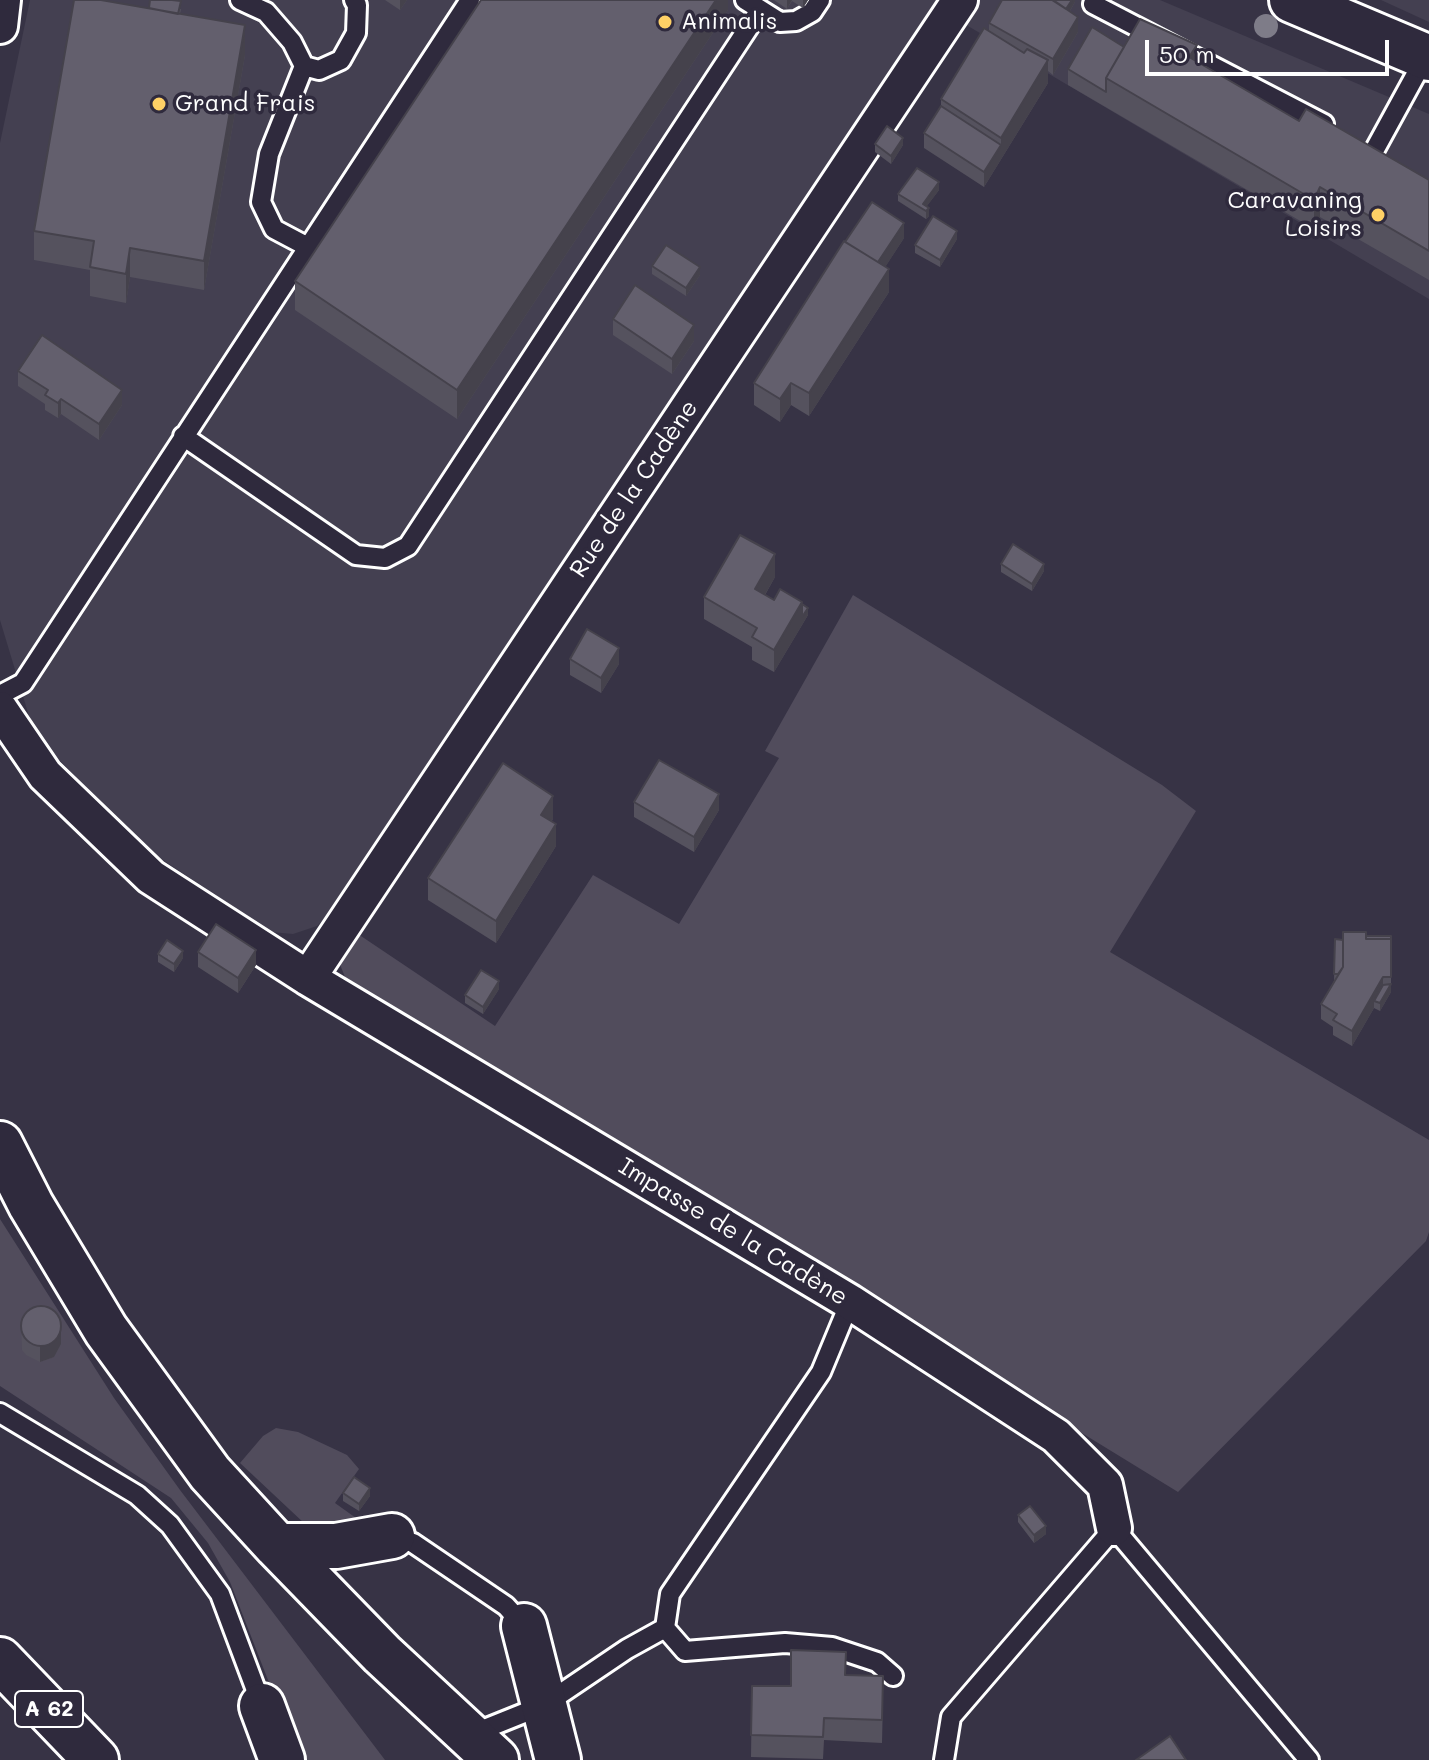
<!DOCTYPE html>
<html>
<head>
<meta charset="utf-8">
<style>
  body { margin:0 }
  #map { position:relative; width:1429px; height:1760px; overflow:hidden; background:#373345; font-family:Mali,sans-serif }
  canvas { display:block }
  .scale { position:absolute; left:1145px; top:40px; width:244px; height:36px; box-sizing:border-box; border:4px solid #fff; border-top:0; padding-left:10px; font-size:24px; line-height:28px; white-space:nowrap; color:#fff; -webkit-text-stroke:6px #2f2a3d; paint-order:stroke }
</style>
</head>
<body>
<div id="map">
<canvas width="1429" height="1760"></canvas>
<div class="scale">50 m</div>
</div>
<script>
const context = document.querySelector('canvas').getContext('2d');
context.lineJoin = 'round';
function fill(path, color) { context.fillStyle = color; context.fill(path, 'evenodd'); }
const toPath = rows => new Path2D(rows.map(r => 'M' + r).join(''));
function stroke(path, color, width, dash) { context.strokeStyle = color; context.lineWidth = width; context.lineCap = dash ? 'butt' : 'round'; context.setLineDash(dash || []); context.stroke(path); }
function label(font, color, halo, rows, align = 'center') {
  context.font = font + ' Mali,sans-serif'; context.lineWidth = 7; context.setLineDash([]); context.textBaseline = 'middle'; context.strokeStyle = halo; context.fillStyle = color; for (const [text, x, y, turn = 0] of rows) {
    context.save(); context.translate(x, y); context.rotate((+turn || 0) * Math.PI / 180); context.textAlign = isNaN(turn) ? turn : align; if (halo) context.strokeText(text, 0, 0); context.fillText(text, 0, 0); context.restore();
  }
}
fill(toPath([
  [30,0,1160,0,1429,114,1429,299,941,10,359,884,317,926,293,934,271,932,145,848,44,744,29,716,0,620,0,143],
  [1381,0,1429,0,1429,22]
]), '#444051');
fill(toPath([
  [853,595,1162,785,1196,811,1110,952,1429,1140,1429,1232,1426,1241,1178,1492,347,982,339,962,355,932,495,1026,593,875,679,924,779,758,765,751],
  [0,1219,114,1398,180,1490,385,1760,299,1760,230,1582,208,1543,171,1498,0,1386],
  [276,1428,298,1432,347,1455,359,1469,335,1503,356,1518,346,1525,305,1524,240,1463,263,1436]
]), '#514c5c');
const service = toPath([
  [240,0,266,12,292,42,304,66,319,70,341,60,356,33,357,5,354,0],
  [745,0,780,22,796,21,812,12,820,0],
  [1093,4,1324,124],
  [304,66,269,154,261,202,274,229,308,247],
  [1374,151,1426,56],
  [183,436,356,555,385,558,408,546,760,10],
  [0,695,23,683,470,0],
  [850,1302,821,1372,670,1594,665,1628,685,1651,785,1643,832,1647,877,1662,893,1676],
  [0,1413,137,1495,170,1525,220,1594,262,1706],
  [392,1536,413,1543,506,1606,524,1626],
  [472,1734,544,1705,627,1649,665,1628],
  [944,1760,951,1717,1114,1528,1309,1760]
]);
const minor = toPath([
  [0,26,3,0],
  [0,709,45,775,151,877,308,978,850,1302,1056,1436,1105,1485,1114,1528],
  [308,978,960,0]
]);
const primary = toPath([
  [1292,0,1429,58]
]);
const motorway = toPath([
  [0,1144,31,1205,106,1330,210,1473,277,1546,382,1654,496,1760],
  [277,1546,336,1546,392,1536],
  [524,1626,558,1760],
  [0,1660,96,1760],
  [262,1706,282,1760]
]);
stroke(service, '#fff', 24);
stroke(minor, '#fff', 40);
stroke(primary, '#fff', 50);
stroke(motorway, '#fff', 50);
stroke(service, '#2f2a3d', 18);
stroke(minor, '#2f2a3d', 34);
stroke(primary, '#2f2a3d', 44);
stroke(motorway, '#2f2a3d', 44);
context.fillStyle = '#7e7c88';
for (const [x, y] of [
  [1266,26]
]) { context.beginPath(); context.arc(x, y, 12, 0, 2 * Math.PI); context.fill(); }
fill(toPath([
  [385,0,407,0,400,10],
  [728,0,728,10,457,419,295,310,295,281],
  [774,0,808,0,803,8,792,1,787,9],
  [1075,0,1075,2,1070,11,1078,32,1053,75,1048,71,1048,83,984,187,924,148,924,133,941,106,941,99,989,31,989,23],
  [149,8,181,9,180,14,245,55,204,290,130,277,126,303,90,296,90,270,34,260,34,231],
  [1124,47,1197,61,1299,121,1429,180,1429,280,1320,217,1314,229,1068,85,1068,69],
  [875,144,903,145,891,164,875,152],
  [939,190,926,207,929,216,926,219,898,201,898,194],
  [904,238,885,267,889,292,809,416,791,405,780,422,754,405,754,383,845,242],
  [957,239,940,267,915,253,915,245],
  [652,266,700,275,686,296,652,274],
  [613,319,694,341,672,374,613,335],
  [18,371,122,405,99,440,61,414,58,418,45,410,45,404,18,386],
  [1001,564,1044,571,1032,591,1001,572],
  [775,577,765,595,774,600,802,604,808,615,774,672,752,660,752,647,704,619,704,597],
  [570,659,619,664,601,693,570,675],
  [634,802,719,810,694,852,634,817],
  [553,818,552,821,556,846,496,943,428,900,428,878],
  [1366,936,1391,936,1391,992,1380,1011,1374,1008,1352,1046,1333,1035,1333,1027,1321,1019,1321,1004,1334,981,1335,939,1343,940],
  [198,952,256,965,238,993,198,967],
  [158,954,183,958,174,972,158,962],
  [499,989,483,1014,465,1003,465,995],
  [21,1323,61,1344,54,1357,40,1362,26,1355,22,1350],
  [343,1493,370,1496,359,1511,343,1501],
  [1018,1515,1046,1534,1034,1543,1018,1522],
  [846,1675,883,1699,882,1743,824,1740,823,1759,751,1757,752,1686,791,1686]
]), '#55525e');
fill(toPath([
  [400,0,407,0,400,10],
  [716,0,728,0,728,10,457,419,457,390],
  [787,0,792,0,787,9],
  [803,0,808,0,803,8],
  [1072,0,1075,0,1075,2,1064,21,1064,13],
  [1078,17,1078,32,1053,75,1053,59],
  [245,25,245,55,204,290,204,261],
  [1197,45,1197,74,1189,57],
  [1048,60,1048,83,984,187,984,172,1001,145,1001,138],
  [903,138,903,145,891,164,891,156],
  [939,182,939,190,924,210,923,204],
  [1320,187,1320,217,1314,229,1314,200],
  [929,208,929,216,926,219,926,211],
  [904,223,904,238,875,283,875,267],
  [957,231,957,239,940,267,940,260],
  [130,248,130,277,126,303,126,274],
  [700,267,700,275,686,296,686,288],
  [889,269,889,292,809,416,809,393],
  [694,325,694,341,672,374,672,359],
  [791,383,791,405,780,422,780,399],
  [122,390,122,405,99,440,99,424],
  [61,399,61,414,58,418,58,403],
  [775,554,775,577,755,612,755,589],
  [1044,564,1044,571,1032,591,1032,584],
  [802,602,802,617,808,608,808,615,774,672,774,650],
  [619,648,619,664,601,693,601,678],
  [719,794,719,810,694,852,694,837],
  [553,796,553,818,541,837,541,815],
  [556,824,556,846,496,943,496,921],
  [256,950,256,965,238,993,238,978],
  [183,951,183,958,174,972,174,964],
  [1383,977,1383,993,1374,1001,1374,1008,1352,1046,1352,1031],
  [499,981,499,989,483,1014,483,1007],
  [1391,984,1391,992,1380,1011,1380,1003],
  [61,1328,61,1344,54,1357,40,1362,40,1346],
  [370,1488,370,1496,359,1511,359,1504],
  [1046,1526,1046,1534,1034,1543,1034,1535]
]), '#45424c');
const building = toPath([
  [74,0,101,0,245,25,204,261,130,248,126,274,90,267,94,241,34,231,74,0],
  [150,0,172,0,181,1,178,14,149,8,150,0],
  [481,0,716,0,457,390,295,281,481,0],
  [1002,0,1053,0,1078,17,1053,59,989,23,1002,0],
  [1052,0,1072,0,1066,9,1052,0],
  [1140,19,1197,45,1189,57,1299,121,1306,109,1429,180,1429,251,1320,187,1314,200,1106,78,1140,19],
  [1092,27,1124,47,1106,78,1106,92,1068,69,1092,27],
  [984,28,1024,53,1027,49,1048,60,1001,138,941,99,984,28],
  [941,106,1001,145,984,172,924,133,941,106],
  [887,126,903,138,891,156,875,144,887,126],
  [917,168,939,182,923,204,929,208,926,211,898,194,917,168],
  [872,202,904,223,878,262,845,242,872,202],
  [933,216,957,231,940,260,915,245,933,216],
  [844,241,889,269,809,393,791,383,780,399,754,383,844,241],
  [666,245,700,267,686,288,652,266,666,245],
  [635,285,694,325,672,359,613,319,635,285],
  [42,335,122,390,99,424,61,399,58,403,45,395,48,390,18,371,42,335],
  [740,535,775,554,755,589,774,600,780,589,802,602,774,650,752,637,757,628,704,597,740,535],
  [1013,544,1044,564,1032,584,1001,564,1013,544],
  [802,604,808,608,802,617,802,604],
  [587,629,619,648,601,678,570,659,587,629],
  [659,760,719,794,694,837,634,802,659,760],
  [503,763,553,796,541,815,556,824,496,921,428,878,503,763],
  [216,924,256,950,238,978,198,952,216,924],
  [1343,932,1366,932,1366,939,1391,939,1391,977,1383,977,1352,1031,1333,1020,1337,1014,1321,1004,1343,967,1343,932],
  [1366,936,1391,936,1391,941,1391,939,1366,939,1366,936],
  [1335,939,1343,940,1343,967,1338,974,1334,974,1335,939],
  [167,940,183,951,174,964,158,954,167,940],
  [481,970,499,981,483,1007,465,995,481,970],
  [1391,984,1380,1003,1374,1001,1383,985,1391,984],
  '21 1326a20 20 0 1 1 40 0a20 20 0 1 1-40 0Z',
  [354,1477,370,1488,359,1504,343,1493,354,1477],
  [1030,1506,1046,1526,1034,1535,1018,1515,1030,1506],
  [791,1650,846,1652,845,1675,883,1676,882,1720,824,1718,823,1737,751,1735,752,1686,791,1686,791,1650],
  [1170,1736,1186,1760,1136,1760,1170,1736]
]);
fill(building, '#635f6d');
stroke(building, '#45424c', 2);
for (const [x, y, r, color] of [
  [665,22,8,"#ffd166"],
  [159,104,8,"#ffd166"],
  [1378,215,8,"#ffd166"]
]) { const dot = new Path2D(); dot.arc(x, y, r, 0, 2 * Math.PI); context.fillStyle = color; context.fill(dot); stroke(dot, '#2f2a3d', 3); }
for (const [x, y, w] of [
  [49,1709,68]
]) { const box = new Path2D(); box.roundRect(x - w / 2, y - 18, w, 36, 6); context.fillStyle = '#2f2a3d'; context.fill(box); stroke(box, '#fff', 2); }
label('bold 22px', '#fff', null, [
  ["A 62",49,1709]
]);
label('24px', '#fff', '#2f2a3d', [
  ["Animalis",681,22],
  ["Grand Frais",175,104],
  ["Caravaning",1362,201,"right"],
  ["Loisirs",1362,229,"right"]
], 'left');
label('24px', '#fff', '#2f2a3d', [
  ["Rue de la Cadène",634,489,-56],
  ["Impasse de la Cadène",733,1232,31]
]);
</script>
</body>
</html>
